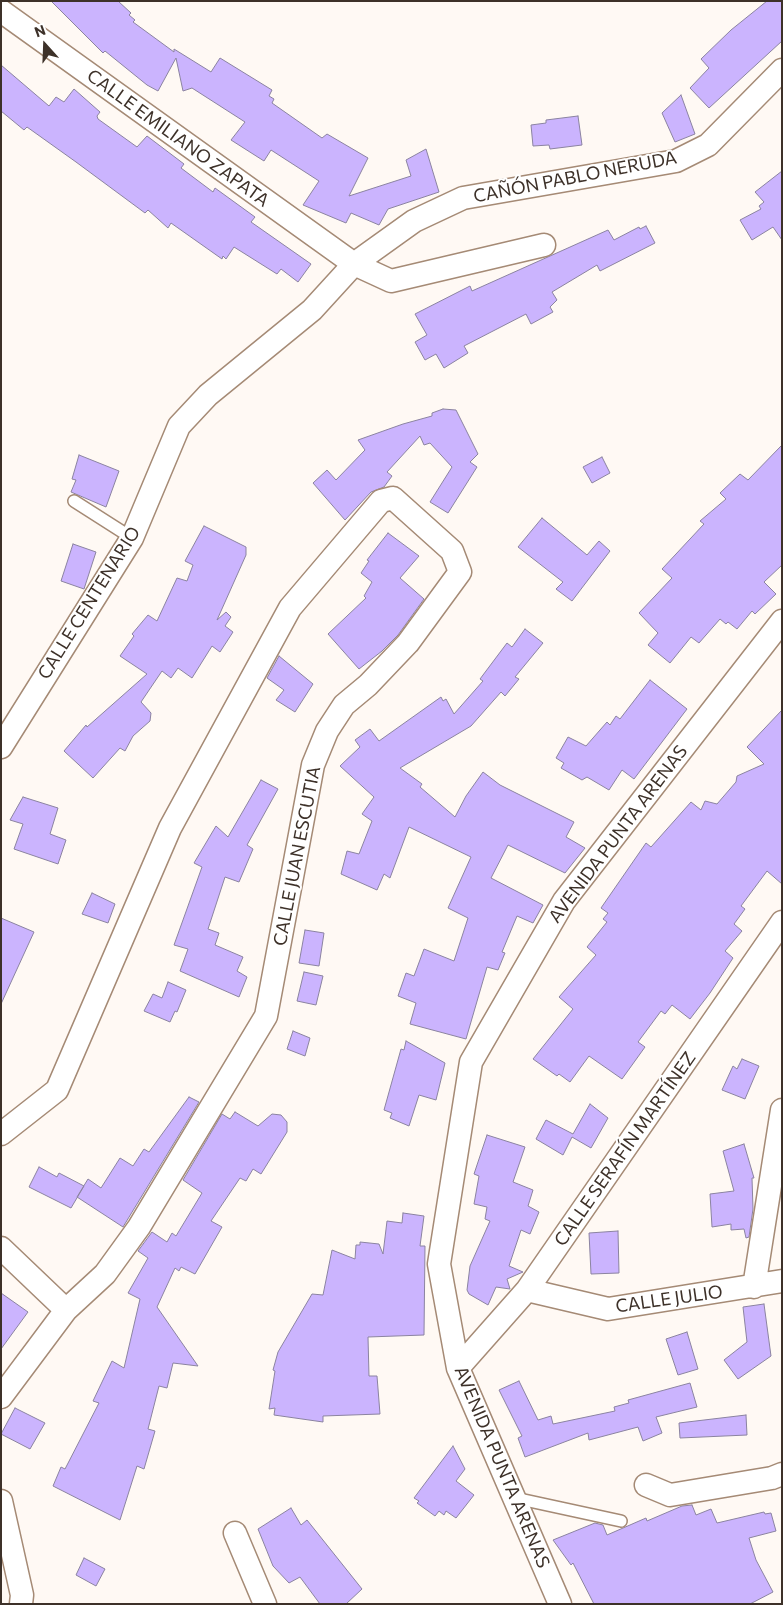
<!DOCTYPE html>
<html>
<head>
<meta charset="utf-8">
<style>
  body { margin:0 }
  #map { position:relative; width:783px; height:1605px; overflow:hidden; background:#fff9f4; font-family:Commissioner,sans-serif }
  canvas { display:block }
  .frame { position:absolute; inset:0; border:2px solid #3d3129; pointer-events:none }
  .north { position:absolute; left:20px; top:20px; width:50px; height:50px; -webkit-text-stroke:4px #fff; paint-order:stroke; rotate:340deg; font-size:14px; font-weight:700; line-height:20px; text-align:center; color:#3d3129 }
  .north::after { content:''; display:block; margin:auto; width:18px; height:22px; background:#3d3129; clip-path:polygon(50% 0,100% 100%,50% 72%,0 100%) }
</style>
</head>
<body>
<div id="map">
<canvas width="783" height="1605"></canvas>
<div class="frame"></div>
<div class="north">N</div>
</div>
<script>
const context = document.querySelector('canvas').getContext('2d');
context.lineJoin = 'round';
function fill(path, color) { context.fillStyle = color; context.fill(path, 'evenodd'); }
const toPath = rows => new Path2D(rows.map(r => 'M' + r).join(''));
function stroke(path, color, width, dash) { context.strokeStyle = color; context.lineWidth = width; context.lineCap = dash ? 'butt' : 'round'; context.setLineDash(dash || []); context.stroke(path); }
function label(font, color, halo, rows, align = 'center') {
  context.font = font + ' Commissioner,sans-serif'; context.lineWidth = 4; context.setLineDash([]); context.textBaseline = 'middle'; context.strokeStyle = halo; context.fillStyle = color; for (const [text, x, y, turn = 0] of rows) {
    context.save(); context.translate(x, y); context.rotate((+turn || 0) * Math.PI / 180); context.textAlign = isNaN(turn) ? turn : align; if (halo) context.strokeText(text, 0, 0); context.fillText(text, 0, 0); context.restore();
  }
}
const building = toPath([
  [51,1,118,1,131,13,129,15,135,20,133,22,174,52,174,49,211,72,220,58,272,90,269,96,274,99,272,103,322,138,327,134,368,158,349,196,411,176,406,160,426,149,439,192,388,209,379,225,351,213,346,223,303,205,319,181,271,150,264,161,231,140,245,122,192,88,183,91,176,58,158,91,147,85,105,51,103,53,51,1],
  [767,1,782,1,782,41,709,108,690,88,709,68,701,59,731,30,767,1],
  [1,65,49,106,56,97,64,102,74,89,100,112,97,116,98,119,137,147,147,136,184,164,181,168,213,192,215,188,255,217,251,222,311,264,298,282,281,269,277,274,234,247,226,259,223,256,222,259,171,223,168,228,148,210,145,213,76,162,27,127,24,130,1,111,1,65],
  [681,95,695,134,675,142,662,113,681,95],
  [578,116,582,145,550,149,549,145,533,146,531,125,546,123,546,120,578,116],
  [782,171,782,240,773,227,752,240,740,220,761,209,759,206,764,202,755,192,782,171],
  [646,226,655,243,600,271,597,265,552,292,557,300,550,307,553,312,531,324,526,314,464,346,468,353,444,368,436,354,425,360,415,342,427,335,415,314,470,286,472,291,608,230,614,240,639,227,640,229,646,226],
  [443,409,456,410,478,454,470,462,477,467,448,513,430,502,452,467,430,443,424,445,420,436,387,472,392,476,384,487,371,492,345,520,313,483,327,470,336,480,365,450,358,440,403,424,432,416,432,413,443,409],
  [782,445,782,565,764,582,776,594,755,614,752,611,737,629,728,622,726,624,720,619,699,643,691,637,670,663,648,645,658,633,639,613,672,578,662,569,704,524,700,521,726,499,720,493,740,474,748,480,782,445],
  [79,455,119,471,106,507,71,492,76,480,72,479,79,455],
  [602,457,610,473,592,483,583,467,602,457],
  [542,518,587,555,599,541,610,551,572,601,556,589,563,582,518,547,542,518],
  [204,526,246,547,246,555,217,620,226,612,231,617,225,626,233,632,220,652,212,646,192,678,178,668,171,678,162,671,141,702,151,713,150,721,133,736,125,751,120,748,93,778,64,751,86,725,87,727,147,674,120,656,134,636,132,634,148,615,157,621,177,578,187,581,193,565,185,561,204,526],
  [388,533,419,556,400,578,424,599,398,635,382,651,359,669,328,634,366,598,364,596,372,582,361,573,369,561,367,560,388,533],
  [73,544,96,552,84,589,61,581,73,544],
  [525,629,543,643,515,677,519,679,505,696,501,692,471,726,400,768,422,784,420,787,455,817,466,796,483,772,500,785,574,822,566,837,585,848,565,873,508,845,491,878,543,905,533,923,517,916,502,952,505,953,498,970,487,967,466,1039,410,1024,416,1003,398,996,406,973,414,976,424,949,454,961,468,918,448,908,471,857,409,827,390,878,384,874,377,890,341,874,347,851,359,854,372,821,362,814,374,797,340,766,360,747,355,740,370,729,379,741,441,697,443,701,446,699,454,714,483,681,480,679,507,643,512,647,525,629],
  [279,656,313,684,295,712,276,700,284,690,267,678,279,656],
  [650,680,687,709,634,779,622,770,609,790,587,777,582,780,561,768,564,763,556,758,568,737,586,746,607,722,610,725,616,716,620,719,650,680],
  [782,710,782,884,767,871,741,906,745,909,734,924,742,931,725,951,733,958,710,993,690,1019,672,1005,665,1014,661,1011,638,1042,645,1047,622,1079,589,1056,570,1082,559,1074,557,1076,533,1059,573,1009,559,997,596,955,587,947,607,922,603,919,608,913,601,908,646,843,651,847,691,802,701,810,705,801,717,804,736,782,737,776,764,764,747,747,782,710],
  [261,780,278,789,247,845,253,849,239,882,225,877,208,929,219,933,215,945,243,957,237,971,247,977,239,997,180,971,188,949,174,945,202,867,194,863,216,826,228,837,261,780],
  [23,797,58,808,50,834,66,840,58,864,14,849,23,824,10,820,23,797],
  [92,893,115,904,108,923,82,914,92,893],
  [1,918,34,932,1,1004,1,918],
  [305,930,324,933,319,966,299,963,305,930],
  [304,972,323,976,316,1005,297,1001,304,972],
  [168,982,186,990,177,1012,175,1011,170,1022,144,1011,153,994,162,998,168,982],
  [293,1031,310,1038,305,1056,287,1049,293,1031],
  [406,1041,445,1063,436,1100,419,1095,409,1126,390,1118,392,1113,384,1110,401,1049,404,1050,406,1041],
  [742,1059,759,1066,745,1099,722,1090,733,1066,737,1069,742,1059],
  [189,1097,199,1102,123,1227,77,1197,88,1179,101,1188,120,1158,133,1166,144,1149,149,1152,189,1097],
  [590,1104,608,1118,591,1148,572,1137,563,1155,536,1139,546,1120,573,1134,590,1104],
  [235,1112,258,1126,272,1114,281,1115,287,1122,287,1132,261,1174,253,1169,246,1181,240,1178,211,1221,222,1227,195,1274,181,1267,179,1271,175,1268,157,1307,198,1366,173,1363,167,1388,159,1386,148,1429,155,1431,144,1469,137,1466,120,1520,53,1486,61,1467,65,1469,99,1403,93,1401,112,1361,124,1368,140,1299,128,1293,148,1258,138,1251,152,1232,167,1242,172,1233,176,1236,202,1193,183,1180,222,1114,230,1119,235,1112],
  [487,1135,525,1147,513,1182,533,1190,528,1206,539,1212,530,1234,521,1230,509,1266,523,1272,507,1279,510,1289,496,1287,488,1305,469,1294,467,1290,470,1266,490,1221,485,1219,487,1207,474,1204,479,1176,474,1174,487,1135],
  [744,1144,754,1178,752,1178,753,1209,749,1237,746,1238,744,1229,731,1230,731,1224,712,1227,710,1194,734,1191,723,1151,744,1144],
  [39,1167,57,1177,59,1173,84,1186,71,1208,29,1187,39,1167],
  [403,1213,424,1216,420,1246,425,1246,424,1335,368,1337,369,1376,377,1376,380,1414,323,1416,323,1422,274,1415,275,1408,269,1409,275,1371,273,1370,278,1352,312,1294,323,1295,332,1250,355,1259,356,1245,360,1245,360,1242,379,1244,383,1254,387,1221,402,1223,403,1213],
  [618,1231,619,1273,591,1274,589,1233,618,1231],
  [1,1293,28,1312,1,1349,1,1293],
  [764,1304,771,1356,738,1379,724,1360,747,1342,743,1307,764,1304],
  [687,1332,698,1369,678,1375,666,1339,687,1332],
  [519,1381,538,1420,551,1416,553,1424,615,1411,614,1407,629,1403,628,1400,690,1383,697,1407,656,1417,662,1433,643,1441,638,1427,589,1440,588,1433,525,1457,518,1438,522,1436,499,1390,519,1381],
  [15,1408,45,1423,30,1449,1,1434,15,1408],
  [746,1415,747,1435,680,1438,679,1423,746,1415],
  [453,1446,465,1469,456,1481,474,1495,456,1518,446,1511,444,1515,439,1511,435,1516,417,1503,419,1501,414,1498,453,1446],
  [692,1505,696,1515,711,1509,717,1523,764,1512,765,1514,771,1513,776,1531,749,1538,756,1560,773,1592,750,1604,594,1604,573,1563,571,1565,553,1540,595,1523,603,1525,607,1535,646,1518,647,1521,682,1506,692,1505],
  [291,1508,301,1525,307,1520,362,1589,346,1604,320,1604,300,1577,289,1583,273,1566,258,1529,291,1508],
  [84,1558,105,1569,96,1586,76,1575,84,1558]
]);
fill(building, '#cbb4fe');
stroke(building, '#8b83a0', 1);
const lane = toPath([
  [74,501,132,538],
  [515,1498,621,1521]
]);
const street = toPath([
  [1,11,354,264,391,281,544,245],
  [1,747,132,538,179,426,208,395,312,310,354,264,414,221,463,198,676,161,708,145,782,70],
  [1,1134,57,1090,170,828,290,608,381,501,393,498,452,551,460,572,408,643,368,685,344,705,327,731,313,765,266,1016,139,1227,105,1274,66,1310,1,1397],
  [1,1248,66,1310],
  [754,1287,782,1110],
  [527,1290,608,1309,782,1281],
  [458,1368,527,1290,782,922],
  [646,1485,670,1495,772,1478,782,1474],
  [1,1501,22,1595,21,1604],
  [235,1533,265,1604],
  [560,1604,458,1368,439,1264,471,1062,564,901,782,621]
]);
stroke(lane, '#a58a75', 14);
stroke(street, '#a58a75', 25);
stroke(lane, '#fff', 11);
stroke(street, '#fff', 22);
label('18px', '#3d3129', '#fff', [
  ["CALLE EMILIANO ZAPATA",178,138,36],
  ["CAÑÓN PABLO NERUDA",575,177,-11],
  ["CALLE CENTENARIO",89,603,-58],
  ["AVENIDA PUNTA ARENAS",618,834,-53],
  ["CALLE JUAN ESCUTIA",297,856,-79],
  ["CALLE SERAFÍN MARTÍNEZ",625,1149,-55],
  ["CALLE JULIO",669,1299,-8],
  ["AVENIDA PUNTA ARENAS",502,1467,67]
]);
</script>
</body>
</html>
